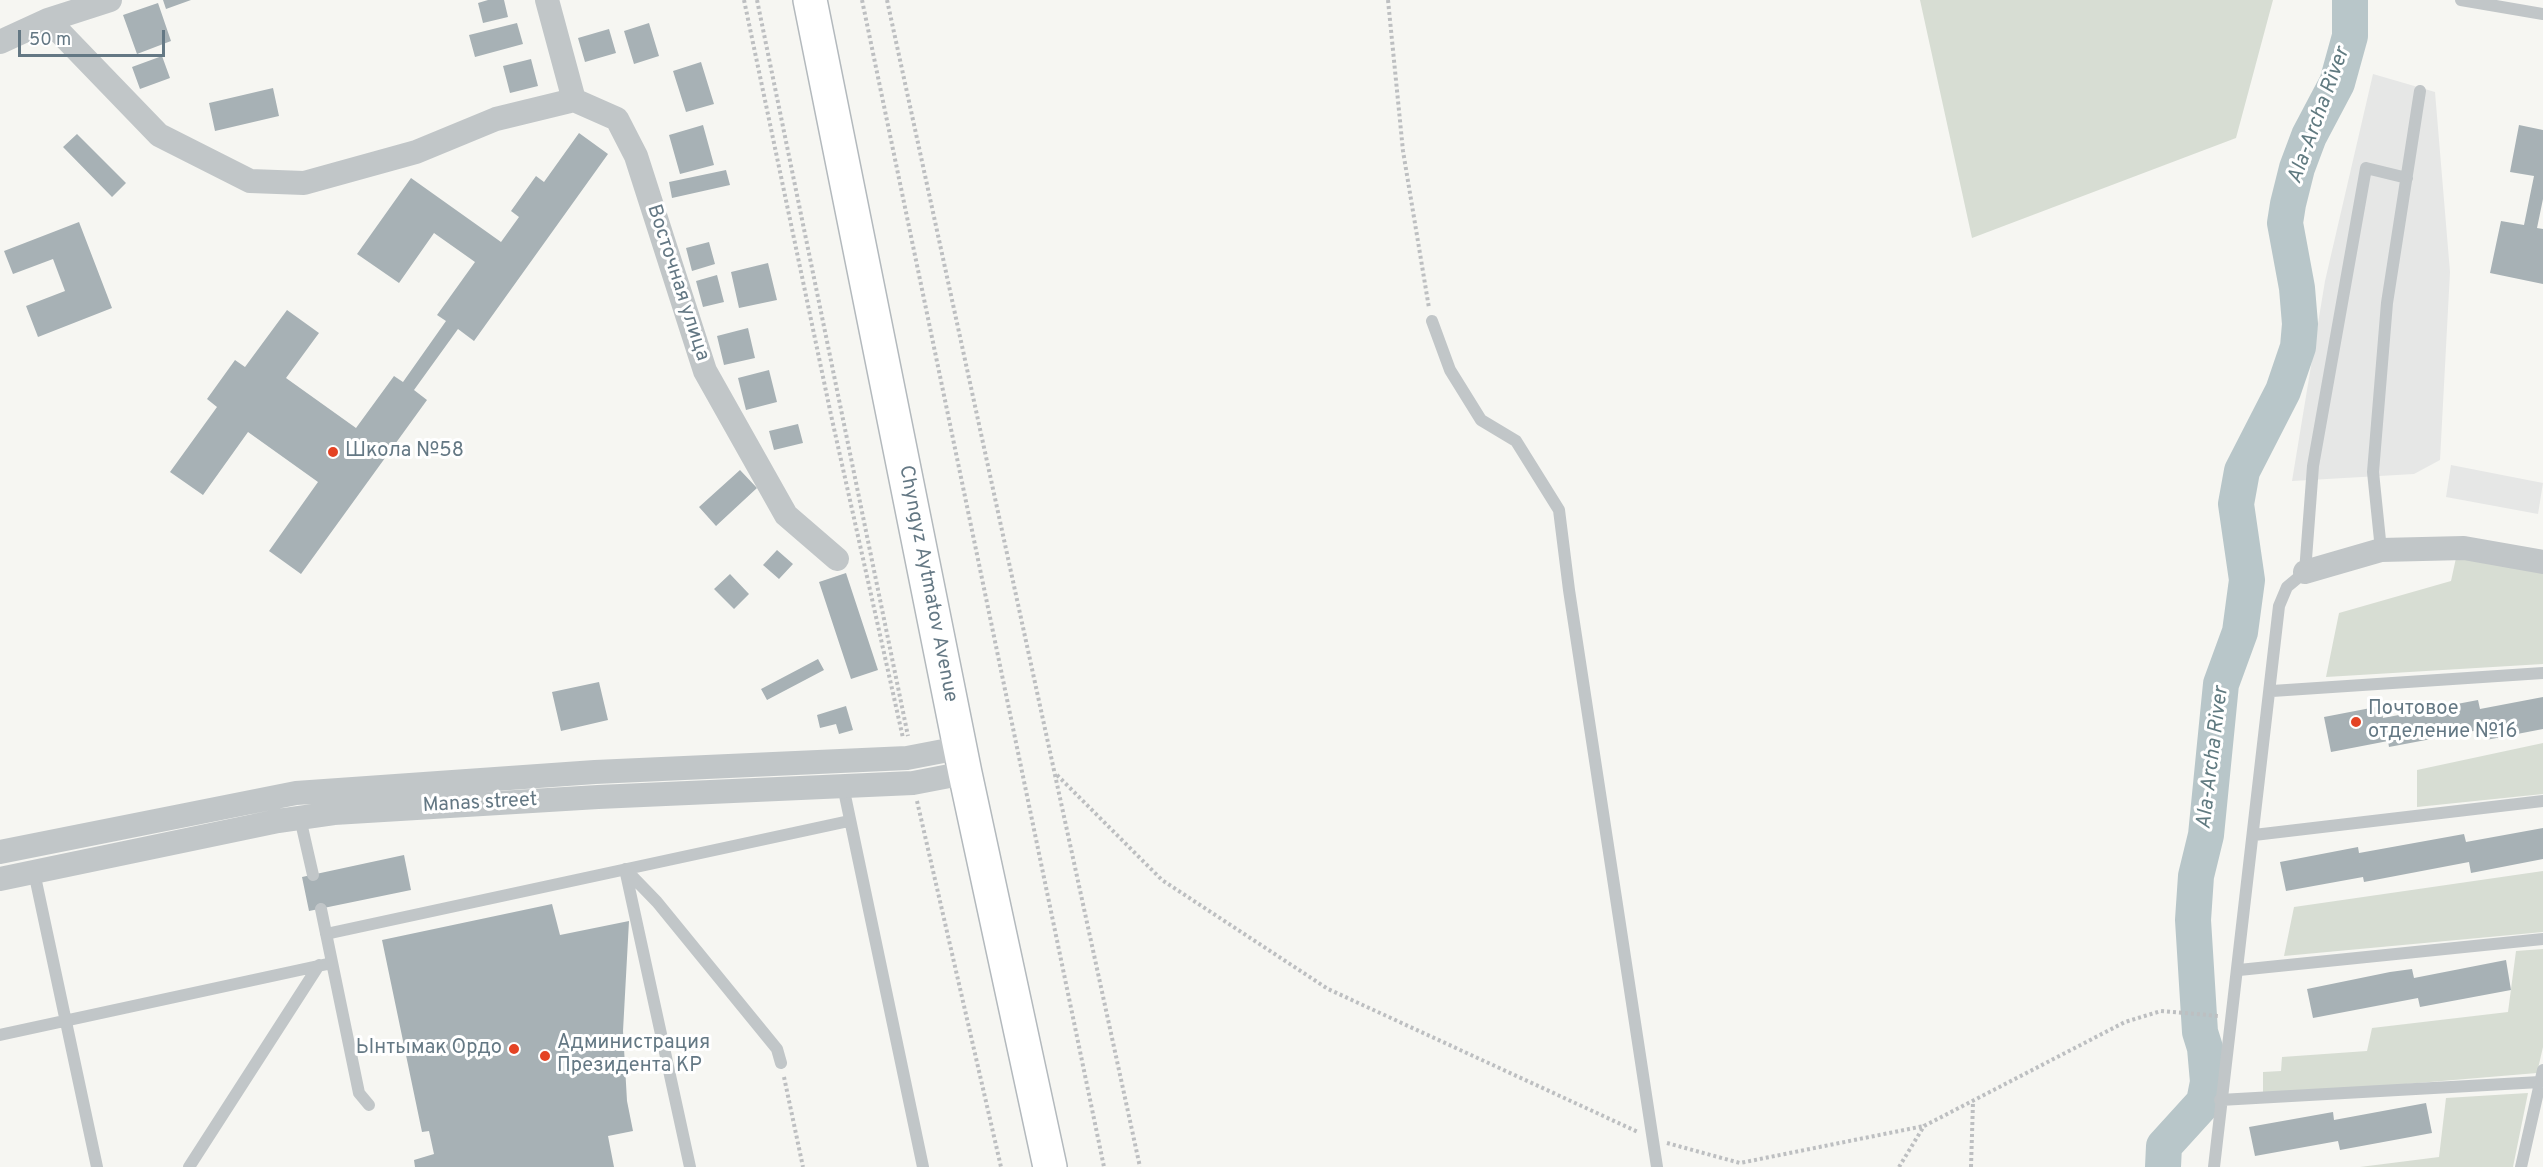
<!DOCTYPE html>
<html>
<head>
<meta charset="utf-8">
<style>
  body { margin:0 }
  #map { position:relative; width:2543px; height:1167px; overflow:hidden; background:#f6f6f2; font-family:Overpass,sans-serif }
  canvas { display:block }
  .scale { position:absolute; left:18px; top:30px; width:147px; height:27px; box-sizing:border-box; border:3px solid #647884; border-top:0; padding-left:8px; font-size:18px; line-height:21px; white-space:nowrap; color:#647884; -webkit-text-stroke:4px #fff; paint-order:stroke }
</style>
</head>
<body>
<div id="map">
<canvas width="2543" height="1167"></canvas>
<div class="scale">50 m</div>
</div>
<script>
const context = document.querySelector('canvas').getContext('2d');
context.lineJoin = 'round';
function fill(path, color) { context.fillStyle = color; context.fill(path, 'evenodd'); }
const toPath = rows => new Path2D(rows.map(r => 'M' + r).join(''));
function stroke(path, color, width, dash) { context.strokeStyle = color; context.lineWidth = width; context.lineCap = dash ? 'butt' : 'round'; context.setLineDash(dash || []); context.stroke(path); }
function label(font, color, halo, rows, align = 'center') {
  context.font = font + ' Overpass,sans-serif'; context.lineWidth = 6; context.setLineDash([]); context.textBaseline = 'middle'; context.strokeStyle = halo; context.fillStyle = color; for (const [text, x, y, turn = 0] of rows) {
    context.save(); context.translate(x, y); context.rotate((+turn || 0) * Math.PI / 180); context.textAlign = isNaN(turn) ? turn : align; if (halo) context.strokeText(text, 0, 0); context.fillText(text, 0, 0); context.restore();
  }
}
fill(toPath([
  [2373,74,2435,92,2450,272,2440,460,2414,474,2292,481,2325,281],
  [2451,465,2543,483,2538,514,2446,497]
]), '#e6e7e6');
fill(toPath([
  [1920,0,2273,0,2236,138,1972,238],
  [2456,558,2543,573,2543,664,2326,677,2339,613,2451,581],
  [2543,743,2543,794,2417,807,2417,770],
  [2543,871,2543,932,2284,956,2294,907],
  [2543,949,2543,1047,2537,1073,2263,1096,2263,1072,2281,1071,2282,1057,2367,1051,2372,1028,2508,1012,2516,951],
  [2528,1093,2513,1167,2360,1167,2439,1157,2446,1098]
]), '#d7ddd3');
stroke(toPath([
  [2163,1167,2164,1146,2204,1102,2208,1082,2205,1048,2200,1032,2193,920,2196,876,2206,835,2221,684,2240,632,2247,580,2236,504,2242,471,2283,391,2298,347,2300,324,2297,288,2285,223,2288,204,2297,168,2309,136,2337,83,2350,36,2350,0]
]), '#b8c6c9', 36);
fill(toPath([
  [163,0,191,0,166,9],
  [488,0,504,0,508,17,483,23,478,3],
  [158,3,171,41,137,54,123,15],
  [517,23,523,44,475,57,469,35],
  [649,23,659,56,634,64,624,31],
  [609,29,616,53,585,62,578,38],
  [162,56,170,78,140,89,132,67],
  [531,59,538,86,510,93,503,66],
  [701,62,714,104,686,112,673,71],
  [273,88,279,116,215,131,209,103],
  [703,125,714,165,680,174,669,135],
  [2519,125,2543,130,2543,199,2537,228,2543,229,2543,284,2490,273,2501,221,2524,225,2534,176,2510,172],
  [579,133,608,154,474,341,458,329,414,390,427,400,301,574,269,551,318,482,248,432,203,495,170,472,217,407,207,399,235,360,245,367,287,310,319,333,286,378,356,428,394,376,403,382,446,321,437,315,475,262,434,233,399,283,357,254,411,178,501,242,519,217,511,211,536,176,544,182],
  [77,134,126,183,112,197,63,147],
  [726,170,730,185,672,198,669,182],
  [79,222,112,308,38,337,26,306,65,291,53,259,13,274,4,251],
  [709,242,715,264,692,271,686,248],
  [768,263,777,300,739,308,731,272],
  [717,275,724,302,703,307,696,281],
  [748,328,755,358,724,365,717,336],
  [769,370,777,402,746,410,738,378],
  [798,424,803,443,774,450,769,431],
  [740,470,757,488,716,526,699,507],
  [777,550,793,564,779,579,763,565],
  [846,573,878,670,851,679,819,582],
  [730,574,749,594,734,609,714,589],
  [818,659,824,670,767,700,761,689],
  [599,682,608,720,561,731,552,692],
  [2543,697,2543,729,2486,740,2484,729,2389,747,2388,741,2331,752,2324,717,2381,706,2383,718,2478,700,2480,709],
  [846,706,853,730,839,734,836,724,820,728,817,715],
  [2543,828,2543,859,2471,873,2469,862,2364,882,2363,877,2286,891,2280,862,2358,847,2359,853,2464,834,2466,842],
  [404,855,411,890,309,911,302,877],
  [552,904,560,935,629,921,623,1031,627,1101,633,1131,608,1136,614,1167,415,1167,414,1160,434,1154,429,1131,422,1132,382,940],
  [2506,960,2511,990,2420,1007,2418,998,2313,1018,2307,989,2390,972,2412,969,2414,978],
  [2426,1103,2432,1133,2340,1150,2338,1141,2255,1156,2249,1127,2333,1112,2334,1120]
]), '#a7b1b5');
const secondary = toPath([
  [810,0,965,773,1050,1167]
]);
stroke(secondary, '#b3b9bd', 36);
stroke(toPath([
  [744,0,831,415,903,738],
  [757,0,908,736],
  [862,0,1104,1167],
  [887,0,1140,1167],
  [1388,0,1403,151,1429,308],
  [1057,775,1162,880,1328,989,1638,1132],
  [917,801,1001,1167],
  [784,1077,803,1167],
  [1667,1143,1740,1163,1924,1126],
  [1899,1167,1924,1126,2125,1022,2161,1011,2219,1016],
  [1971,1167,1973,1102]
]), '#bdbfc1', 4, [3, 3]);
stroke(toPath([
  [2461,0,2543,14],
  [1432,321,1450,370,1481,420,1516,441,1559,510,1569,590,1657,1167],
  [2381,550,2373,472,2387,303,2420,91],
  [2272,691,2543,673],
  [843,786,923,1167],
  [300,818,313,875],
  [2254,835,2543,801],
  [625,869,690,1167],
  [626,870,657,902,777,1049,781,1063],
  [34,872,97,1167],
  [321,909,359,1093,369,1105],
  [326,934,849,821],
  [2239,970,2543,939],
  [0,1035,332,963],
  [2220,1100,2540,1082],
  [189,1167,319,965],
  [2214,1167,2279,606,2287,587,2305,572,2313,466,2366,168,2407,178],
  [2521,1167,2543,1070]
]), '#c1c6c8', 12);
stroke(toPath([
  [547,0,574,100,617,119,636,156,705,371,786,515,837,559],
  [48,20,159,135,250,181,304,183,416,152,496,119,574,100],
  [0,42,48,20,110,0],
  [2305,572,2381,550,2464,548,2543,562],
  [0,852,296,793,595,772,907,758,959,748],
  [0,879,278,821,334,813,598,797,913,783,965,773]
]), '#c1c6c8', 24);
stroke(secondary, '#fff', 33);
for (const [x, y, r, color] of [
  [333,452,6,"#e44324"],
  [2356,722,6,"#e44324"],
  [514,1049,6,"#e44324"],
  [545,1056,6,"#e44324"]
]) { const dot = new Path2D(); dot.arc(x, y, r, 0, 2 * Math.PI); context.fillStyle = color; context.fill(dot); stroke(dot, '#fff', 2); }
label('20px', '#647884', '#fff', [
  ["Восточная улица",677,283,72],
  ["Chyngyz Aytmatov Avenue",927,584,79],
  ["Manas street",480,804,-3]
]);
label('20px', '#647884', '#fff', [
  ["Школа №58",345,452],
  ["Почтовое",2368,710],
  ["отделение №16",2368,733],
  ["Администрация",557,1044],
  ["Президента КР",557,1067],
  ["Ынтымак Ордо",502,1049,"right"]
], 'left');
label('italic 21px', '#607a80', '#fff', [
  ["Ala-Archa River",2320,116,-70],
  ["Ala-Archa River",2214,758,-83]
]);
</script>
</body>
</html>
